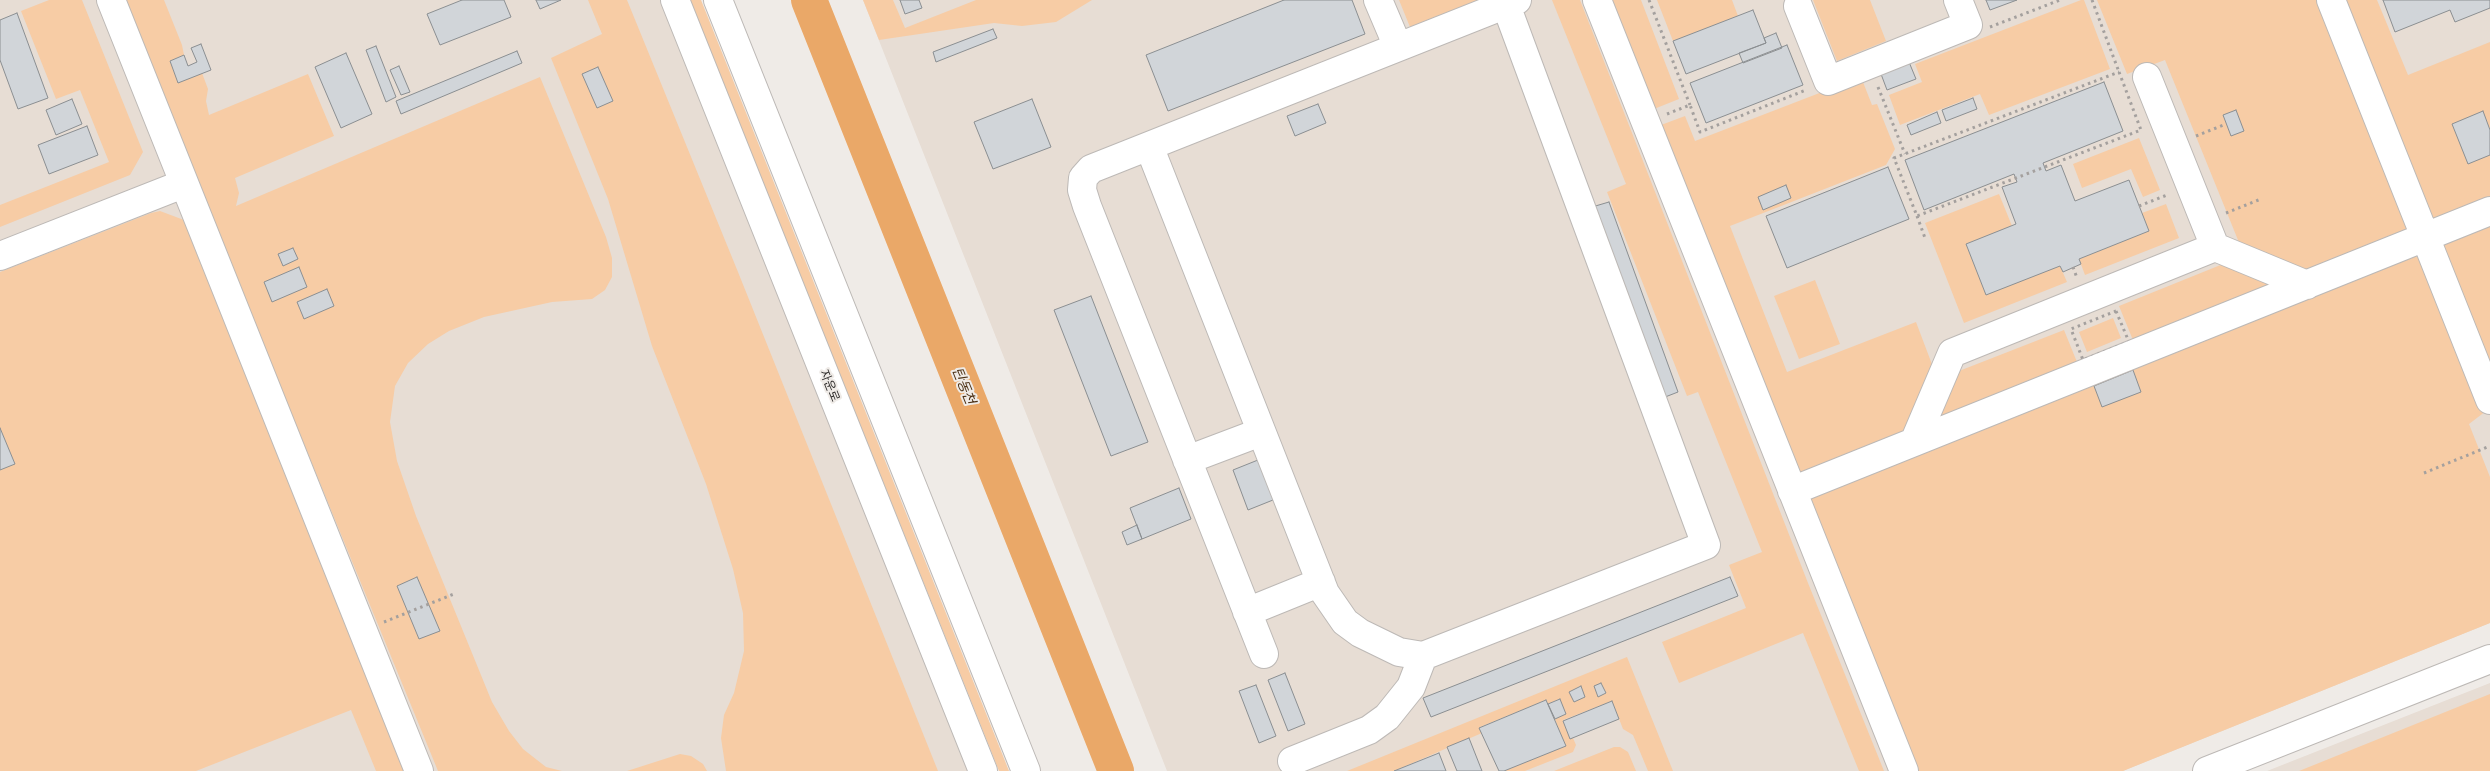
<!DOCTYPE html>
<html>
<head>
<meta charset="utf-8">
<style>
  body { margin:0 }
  canvas { display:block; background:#efebe7 }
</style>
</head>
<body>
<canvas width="2490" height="771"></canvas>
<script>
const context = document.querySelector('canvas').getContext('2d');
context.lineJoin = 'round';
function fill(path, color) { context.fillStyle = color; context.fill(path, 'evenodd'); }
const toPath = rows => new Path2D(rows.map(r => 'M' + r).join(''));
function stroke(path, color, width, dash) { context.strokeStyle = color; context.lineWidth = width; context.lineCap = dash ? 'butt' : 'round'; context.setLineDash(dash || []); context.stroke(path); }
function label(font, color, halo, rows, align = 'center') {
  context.font = font + ' Signika,"Noto Sans KR",sans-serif'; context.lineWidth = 4; context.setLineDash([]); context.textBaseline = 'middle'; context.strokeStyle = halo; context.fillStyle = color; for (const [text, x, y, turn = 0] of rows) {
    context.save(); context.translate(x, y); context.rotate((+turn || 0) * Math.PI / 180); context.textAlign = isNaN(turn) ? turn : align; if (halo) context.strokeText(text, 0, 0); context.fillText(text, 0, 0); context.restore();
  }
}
fill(toPath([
  [0,0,660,0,968,771,0,771],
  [863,0,2490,0,2490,623,2123,771,1167,771],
  [2490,683,2490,771,2267,771]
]), '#e7ddd4');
fill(toPath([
  [49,0,82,0,143,152,130,175,0,227,0,205,109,162,80,90,56,99,21,11],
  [122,0,164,0,182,45,184,55,170,61,178,82,202,73,208,89,206,101,209,115,308,74,334,136,235,178,239,193,236,206,540,77,606,237,612,258,612,277,605,290,592,299,552,302,484,317,449,331,428,344,408,363,395,386,390,422,397,461,416,516,492,702,509,731,523,749,546,767,562,771,438,771],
  [588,0,627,0,738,272,938,771,726,771,721,738,724,715,734,693,744,651,743,613,733,569,706,484,652,346,608,199,551,58,602,34],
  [690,0,701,0,1009,771,999,771],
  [863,0,893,0,905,28,976,0,1092,0,1056,22,1022,26,994,23,879,40],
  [1399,0,1479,0,1410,27],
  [1552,0,1580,0,1808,583,1884,771,1859,771,1803,633,1679,683,1662,642,1746,608,1729,565,1762,552,1698,392,1687,396,1607,192,1626,184],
  [1612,0,1641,0,1679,99,1654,109],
  [1657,0,1732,0,1738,16,1673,41],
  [1813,0,1870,0,1886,41,1837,61],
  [2081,0,2084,0,2110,69,1989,115,1980,94,1900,125,1889,95,1922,82,1915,64],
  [2097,0,2320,0,2408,224,2408,231,2313,273,2240,245,2165,60,2127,74],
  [2340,0,2377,0,2408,75,2490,42,2490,206,2433,226],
  [1861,77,1872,105,1877,104,1895,149,1886,165,1730,226,1787,372,1916,322,1933,367,1903,436,1805,474,1797,473,1661,125,1685,116,1695,141],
  [2139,138,2160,190,2143,197,2131,169,2082,188,2073,164],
  [1999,194,2012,226,1966,244,1986,294,2060,266,2067,282,1964,323,1925,223],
  [2166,204,2179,238,2085,275,2079,259,2149,231,2142,213],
  [160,211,184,220,407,771,376,771,351,710,196,771,0,771,0,272,151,213],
  [2490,218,2490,388,2439,238],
  [2413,255,2426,262,2486,411,2469,424,2490,477,2490,623,2123,771,1917,771,1804,496],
  [2223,264,2274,284,2135,345,2119,306],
  [1815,280,1840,344,1799,359,1774,296],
  [2113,318,2121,338,2087,352,2079,332],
  [2064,330,2079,367,1936,423,1959,371],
  [1627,657,1673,771,1648,771,1633,735,1623,729,1612,701,1563,720,1570,739,1573,738,1576,745,1573,752,1525,771,1504,771,1565,746,1555,719,1565,714,1559,699,1548,704,1546,700,1480,727,1482,733,1394,771,1347,771],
  [2490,694,2490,771,2299,771],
  [1614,747,1620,747,1628,752,1636,771,1554,771],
  [680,754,691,756,703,764,707,771,627,771]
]), '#f7cca5');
stroke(toPath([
  [809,0,1116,771]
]), '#eaa868', 36);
const building = toPath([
  [462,0,504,0,511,17,440,45,427,14,462,0],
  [536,0,561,0,540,9,536,0],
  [900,0,919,0,922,8,905,14,900,0],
  [1284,0,1352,0,1365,34,1168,111,1146,55,1284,0],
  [1986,0,2017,0,1990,10,1986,0],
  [2383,0,2490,0,2490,8,2455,22,2450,10,2395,32,2383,0],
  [1753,10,1766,43,1686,74,1673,41,1753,10],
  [17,13,48,98,18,109,0,60,0,20,17,13],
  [993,29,997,38,936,62,933,52,993,29],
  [1776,33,1782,48,1743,63,1739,53,1766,43,1764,38,1776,33],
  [201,44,211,70,178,83,170,61,184,55,188,66,197,62,191,48,201,44],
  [1787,45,1803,85,1706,123,1690,83,1787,45],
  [376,46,396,97,386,102,366,50,376,46],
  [517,51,522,63,401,114,396,101,517,51],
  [346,53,372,114,341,128,315,67,346,53],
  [1909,62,1916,79,1887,90,1881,74,1909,62],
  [399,66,410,92,401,95,390,70,399,66],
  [598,67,613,101,597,108,582,74,598,67],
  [2104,82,2123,131,2043,163,2046,171,2061,165,2075,201,2129,180,2149,231,2079,259,2081,264,2063,272,2060,266,1986,295,1966,244,2016,224,2002,187,2017,182,2014,174,1924,210,1905,160,2104,82],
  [1973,98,1977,109,1946,121,1942,110,1973,98],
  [72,99,82,124,56,135,46,110,72,99],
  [1032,99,1051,147,993,169,974,122,1032,99],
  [1318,104,1326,123,1295,136,1287,116,1318,104],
  [2236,110,2244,131,2231,136,2223,115,2236,110],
  [2483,111,2490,130,2490,155,2468,164,2452,124,2483,111],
  [1937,112,1941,123,1911,135,1907,125,1937,112],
  [87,126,98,155,49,174,38,145,87,126],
  [1888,167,1909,219,1787,268,1766,216,1888,167],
  [1786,185,1791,198,1763,210,1758,197,1786,185],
  [1609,202,1678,392,1660,399,1592,207,1609,202],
  [293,248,298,259,283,266,278,254,293,248],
  [299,267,307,287,272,302,264,282,299,267],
  [327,289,334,306,304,319,297,302,327,289],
  [1091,296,1148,442,1111,456,1054,310,1091,296],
  [2133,370,2141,392,2102,407,2094,386,2133,370],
  [0,428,15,464,0,470,0,428],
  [1263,458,1278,498,1248,510,1233,470,1263,458],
  [1179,488,1191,519,1142,539,1130,508,1179,488],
  [1137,525,1142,539,1127,545,1122,532,1137,525],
  [417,577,440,631,419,639,397,586,417,577],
  [1730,577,1738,596,1431,717,1423,698,1730,577],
  [1285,673,1305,724,1288,731,1268,680,1285,673],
  [1601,683,1606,693,1598,697,1594,686,1601,683],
  [1256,685,1276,736,1259,743,1239,691,1256,685],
  [1581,686,1585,697,1574,702,1569,692,1581,686],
  [1560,699,1566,714,1555,719,1548,704,1560,699],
  [1546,700,1566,746,1504,771,1499,771,1479,728,1546,700],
  [1612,701,1619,719,1570,739,1563,721,1612,701],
  [1469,738,1482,771,1457,771,1447,747,1469,738],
  [1439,753,1446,771,1394,771,1439,753]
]);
fill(building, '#d1d5d9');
stroke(building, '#8b8f92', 1);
const minor = toPath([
  [111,0,419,771],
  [675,0,983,771],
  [718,0,1026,771],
  [1378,0,1398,47],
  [1597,0,1904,771],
  [2331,0,2490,400],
  [1798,6,1828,81,1968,25,1958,0],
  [2147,77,2215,247],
  [1149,146,1325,593,1345,622,1360,633,1399,652,1423,656,1706,545,1506,5],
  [0,256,183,184],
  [1915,440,1952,353,2215,247,2307,285],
  [1187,460,1261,432],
  [1792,491,2490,211],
  [1247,612,1321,582],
  [1264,654,1087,206,1082,190,1083,178,1091,169,1517,0],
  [1292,761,1369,730,1387,717,1411,687,1423,656],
  [2207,771,2490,659]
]);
stroke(minor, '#bdb9b6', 30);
stroke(toPath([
  [1649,0,1690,105],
  [2092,0,2119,72],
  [1990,27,2060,0],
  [2119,72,2141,130,1917,216,1894,158,2119,72],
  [1878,87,1905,154],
  [1667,114,1690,105,1700,132,1806,90],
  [2196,136,2226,124],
  [2139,206,2167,195],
  [2226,213,2261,199],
  [1917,216,1925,238],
  [2073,267,2077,278],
  [2116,311,2129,342,2083,360,2071,329,2116,311],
  [2424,473,2490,446],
  [384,622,454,594]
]), '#a4a09e', 3, [2.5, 4]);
stroke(minor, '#fff', 28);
label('12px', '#2c2a29', '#efebe7', [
  ["자운로",829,386,68]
]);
label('italic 14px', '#4c3116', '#efebe7', [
  ["탄동천",963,386,68]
]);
</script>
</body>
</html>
